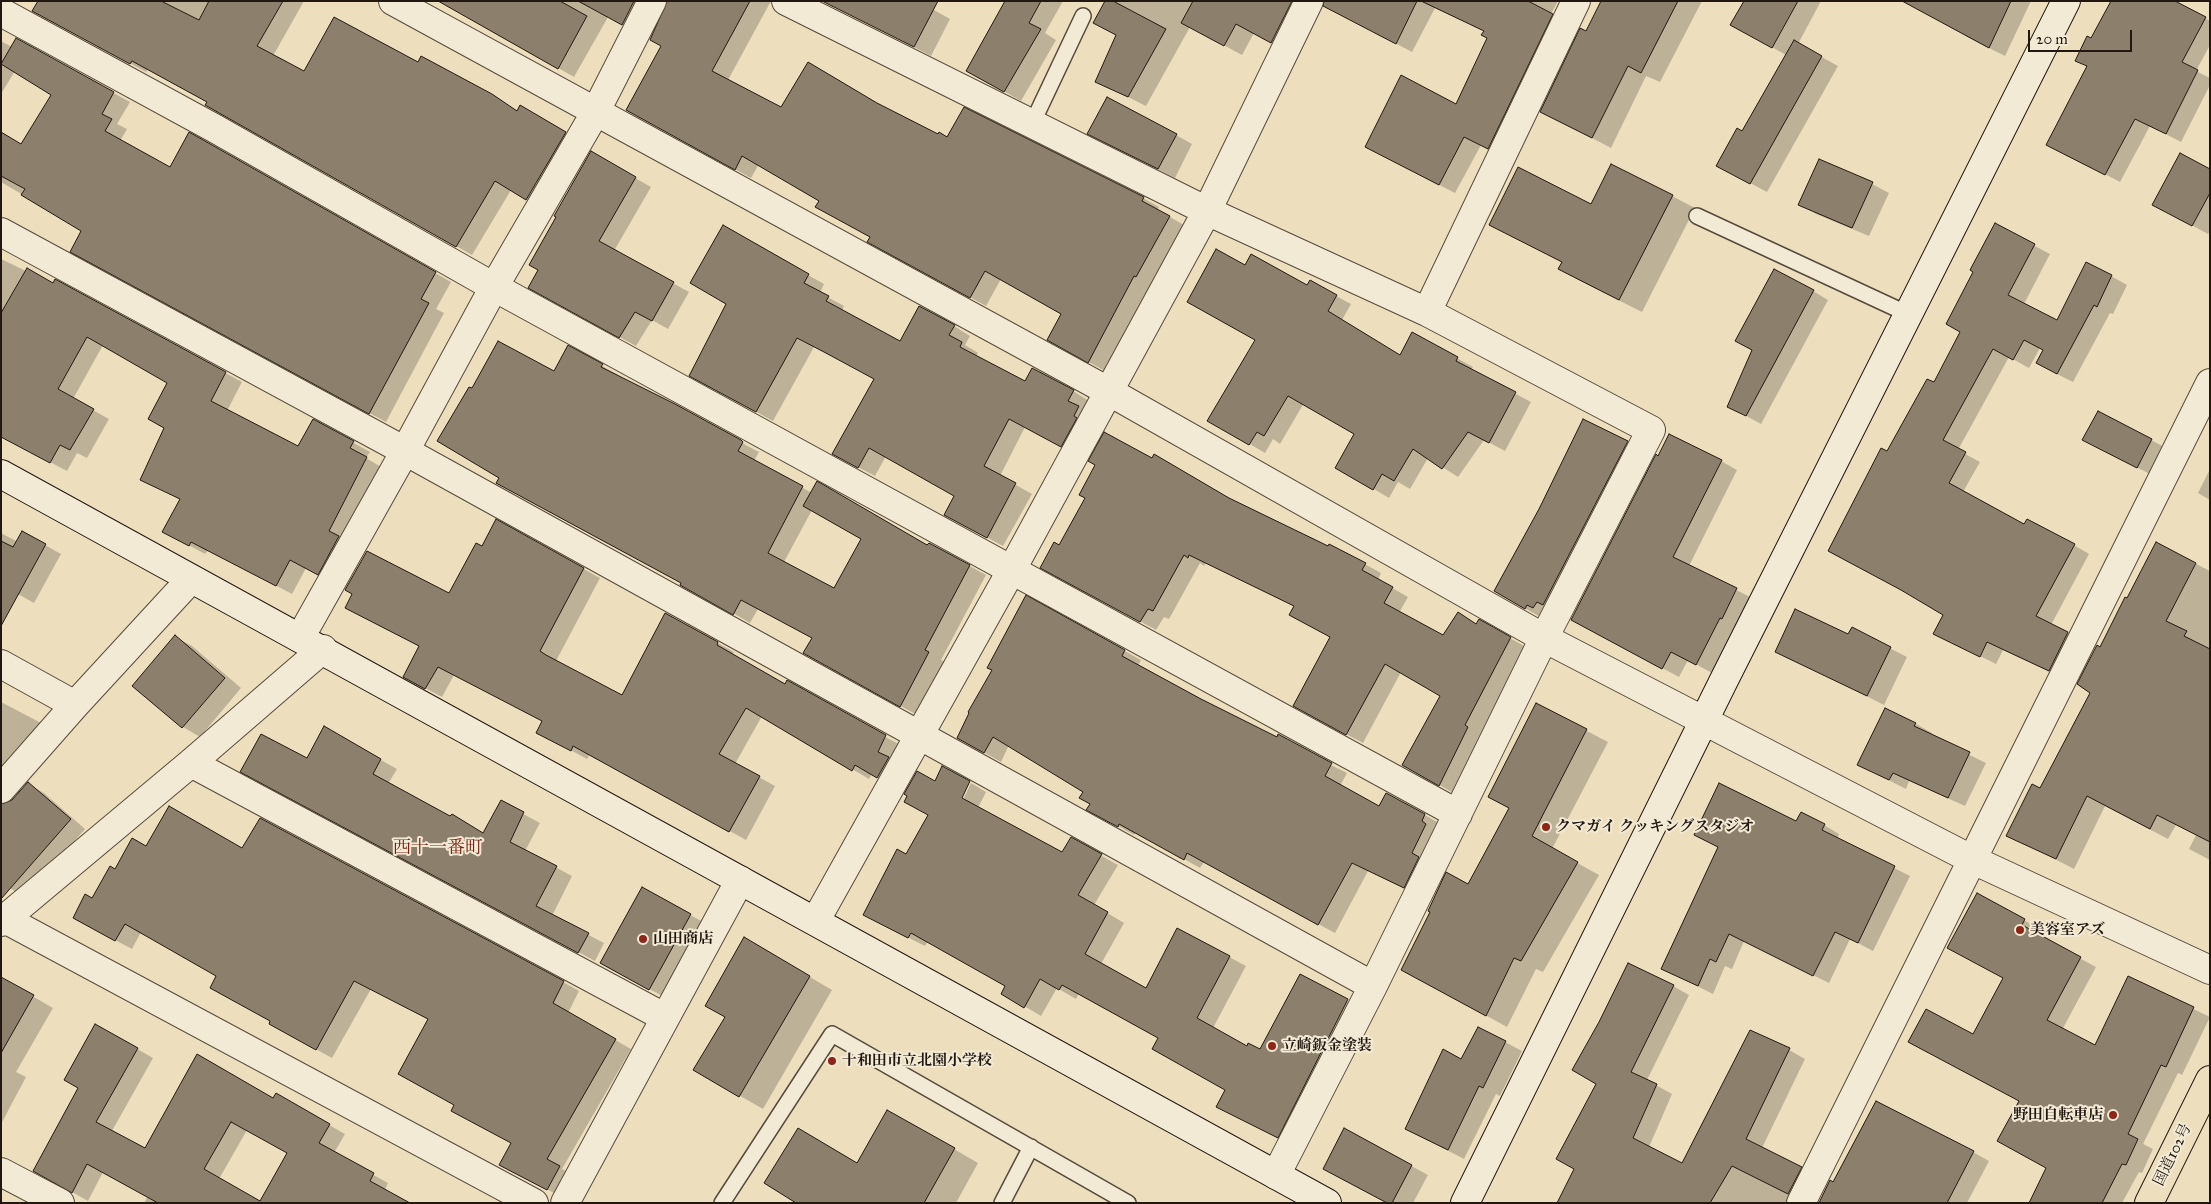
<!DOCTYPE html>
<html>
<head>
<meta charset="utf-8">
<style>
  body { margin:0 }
  #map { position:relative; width:2211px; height:1204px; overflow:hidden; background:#eddfbe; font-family:"IM FELL Great Primer",serif }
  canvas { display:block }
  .frame { position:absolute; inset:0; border:2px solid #231811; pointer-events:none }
  .scale { position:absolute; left:2028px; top:30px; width:104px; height:22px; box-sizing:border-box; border:2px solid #231811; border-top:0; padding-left:6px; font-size:15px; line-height:18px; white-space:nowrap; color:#231811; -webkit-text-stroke:4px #f3ead5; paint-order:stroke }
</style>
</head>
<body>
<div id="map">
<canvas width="2211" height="1204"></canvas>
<div class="frame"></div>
<div class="scale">20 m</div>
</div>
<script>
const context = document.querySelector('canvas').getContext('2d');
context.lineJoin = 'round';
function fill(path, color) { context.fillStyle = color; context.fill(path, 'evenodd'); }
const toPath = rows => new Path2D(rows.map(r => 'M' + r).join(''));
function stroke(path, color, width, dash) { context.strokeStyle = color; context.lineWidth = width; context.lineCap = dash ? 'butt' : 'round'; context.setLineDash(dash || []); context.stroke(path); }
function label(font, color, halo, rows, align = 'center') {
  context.font = font + ' "IM FELL Great Primer","Noto Serif JP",serif'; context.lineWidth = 4; context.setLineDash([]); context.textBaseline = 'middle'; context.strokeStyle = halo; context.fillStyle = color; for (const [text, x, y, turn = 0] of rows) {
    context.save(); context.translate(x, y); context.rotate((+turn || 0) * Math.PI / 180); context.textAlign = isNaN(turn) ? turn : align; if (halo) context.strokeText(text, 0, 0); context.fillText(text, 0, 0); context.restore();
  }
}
fill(toPath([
  [40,1,304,1,273,56,304,73,418,63,518,111,520,107,581,142,543,208,511,190,472,255,223,114,208,102,148,69,146,72,50,20],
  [455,1,656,1,639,33,608,17,574,77,452,8],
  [679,1,771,1,728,80,782,109,880,106,948,139,1143,198,1159,207,1157,210,1186,226,1153,286,1151,284,1105,371,1065,349,1063,314,1001,279,986,306,885,251,872,237,820,200,759,164,751,178,643,119,662,46],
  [918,1,950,19,931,56,836,7],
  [1006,1,1063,1,1045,33,1056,40,1021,101,984,80],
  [1102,1,1315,1,1289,52,1254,33,1242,55,1190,27,1146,106,1096,81,1118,36,1105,3],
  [1328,1,1558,1,1551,14,1568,24,1505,157,1481,145,1455,193,1383,156,1456,106,1489,38,1485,31,1435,8,1412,52,1342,15],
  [1602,1,1702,1,1660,82,1646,76,1611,148,1542,112],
  [1745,1,1821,1,1798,44,1838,66,1767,192,1735,175,1743,132,1786,55,1732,25],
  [1907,1,2031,1,2005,56,1971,39],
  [2205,18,2210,21,2210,45,2196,71,2210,78,2210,85,2181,142,2150,126,2120,182,2061,151,2088,67,2076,60,2092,40],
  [16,40,130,102,117,124,127,129,120,141,170,169,190,134,451,282,436,309,444,313,386,422,87,260,83,230,1,182,1,134,21,145,52,94,15,71,1,94,1,41,12,47],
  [1176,135,1192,144,1175,178,1105,143],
  [591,153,651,187,614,251,689,292,668,329,652,320,636,346,545,296,540,270,558,217],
  [2210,170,2210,230,2208,234,2169,213],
  [1872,184,1889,193,1869,236,1816,214,1800,204],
  [1672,196,1695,208,1642,312,1582,282,1559,269,1563,263,1490,224,1591,206],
  [1995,225,2050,254,2024,304,2058,322,2111,276,2127,285,2113,314,2110,313,2073,382,2053,372,2044,350,2040,348,2029,368,2009,357,1958,450,1980,462,1963,492,2024,526,2074,545,2089,554,2051,625,2083,642,2065,679,2003,650,1996,664,1935,634,1944,615,1888,453,1934,384,1961,331,1975,271],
  [723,227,824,284,820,293,844,306,842,311,901,343,954,326,970,336,965,345,978,353,976,357,1026,383,1073,391,1089,401,1078,455,1025,427,1000,476,1032,494,1003,546,962,524,956,495,886,456,875,476,850,463,875,379,842,361,814,347,773,421,707,385,727,303],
  [1,259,53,284,55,281,242,382,227,411,299,448,314,421,370,452,366,458,383,468,334,583,306,568,292,594,208,550,205,554,179,540,181,500,141,479,165,428,169,382,103,345,73,399,109,419,87,458,77,453,67,471,31,452,1,432],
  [1245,266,1336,296,1351,304,1342,320,1401,356,1413,334,1473,367,1471,370,1531,402,1505,451,1484,440,1458,477,1428,458,1410,489,1398,482,1389,498,1337,467,1356,434,1304,403,1280,444,1273,439,1265,453,1209,420,1257,340],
  [1813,291,1828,300,1761,424,1728,406],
  [569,347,618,375,617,377,757,451,759,452,754,461,812,493,928,547,929,544,986,575,941,660,945,662,917,715,821,662,813,638,758,609,750,623,501,478,473,390,555,373],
  [812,510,867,541,834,589,784,562],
  [2151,440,2168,449,2154,476,2100,449],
  [1627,442,1644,451,1542,618,1495,591],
  [1721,461,1737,470,1689,566,1752,598,1712,673,1688,660,1679,677,1588,628],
  [2210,469,2210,500,2198,493],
  [1229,499,1328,548,1330,545,1381,573,1378,580,1408,597,1399,613,1444,636,1477,625,1479,621,1526,647,1480,735,1483,737,1455,794,1417,772,1442,696,1401,672,1363,743,1310,715,1331,637,1295,607,1206,563,1204,566,1200,563,1169,619,1164,617,1156,630,1057,576,1059,547],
  [497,521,600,578,556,661,622,697,666,614,734,652,732,656,785,686,901,745,894,787,872,774,869,779,762,716,735,764,775,786,746,840,590,754,587,759,554,741,544,721,454,675,442,697,404,677,449,594,482,548],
  [1,533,18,542,45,545,61,554,34,603,9,589,1,603],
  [2157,544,2210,571,2210,860,2189,849,2196,835,2176,825,2168,839,2105,806,2074,869,2008,835,2040,789,2091,693,2081,687],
  [1026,597,1141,660,1138,666,1200,700,1347,773,1340,786,1380,808,1387,794,1441,824,1420,896,1368,871,1335,933,1204,862,1200,868,1136,832,1134,835,1104,818,1091,803,1085,791,1009,745,1001,762,958,738,993,670],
  [1852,629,1907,657,1884,705,1777,651,1849,635],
  [175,637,192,646,241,688,200,737,183,727,134,686],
  [1,702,43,724,1,795],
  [1537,705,1608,742,1552,849,1599,875,1543,972,1536,969,1507,1027,1423,981,1468,885,1510,809,1489,797],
  [1885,710,1916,724,1932,733,1931,736,1986,763,1965,806,1909,781,1906,789,1859,765],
  [324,728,397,769,388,784,484,835,501,802,540,823,525,851,572,876,552,916,604,943,595,961,258,780,307,760],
  [971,783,986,792,978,808,1063,854,1071,839,1118,865,1094,905,1124,923,1101,964,1147,990,1229,957,1246,966,1213,1028,1247,1048,1260,1051,1300,976,1364,1010,1294,1146,1234,1116,1226,1090,1160,1038,1079,993,1076,999,1057,988,1041,1016,1002,993,1007,986,928,941,925,946,881,924,906,856,959,803,961,804],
  [28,784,44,793,85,829,25,898,1,882,1,800,2,804,14,800],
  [1824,825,1839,834,1837,839,1910,876,1873,951,1850,939,1829,983,1744,941,1732,969,1725,966,1713,994,1663,969,1719,848,1695,835],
  [146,847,242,850,563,982,579,991,568,1013,631,1049,562,1169,575,1176,563,1198,517,1173,512,1143,456,1105,429,1020,371,989,332,1058,286,1033,218,975,141,932,132,949,90,927,93,900,116,871],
  [1977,894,2040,929,2037,935,2096,967,2062,1030,2096,1047,2129,978,2210,1017,2182,1075,2178,1073,2143,1144,2153,1149,2142,1173,2139,1172,2122,1203,2030,1203,2047,1168,2020,1101,1974,1036,2004,978],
  [690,915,707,924,666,998,618,972],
  [745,939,832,990,763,1109,695,1070,726,1016],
  [1,978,53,1008,16,1072,26,1077,1,1124],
  [1673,986,1689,995,1647,1080,1672,1094,1649,1147,1682,1165,1789,1050,1805,1059,1762,1148,1817,1177,1804,1203,1558,1203],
  [95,1025,153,1058,112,1131,145,1150,274,1099,276,1095,345,1134,334,1153,388,1183,385,1190,398,1203,144,1203,148,1196,103,1172,88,1201,35,1171,79,1087],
  [247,1130,288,1153,260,1203,219,1179],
  [1505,1042,1522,1051,1500,1096,1496,1094,1464,1159,1406,1129,1462,1061],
  [1345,1130,1428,1175,1413,1203,1388,1203],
  [954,1149,978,1163,956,1203,799,1203,857,1165],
  [1973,1152,1989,1161,1967,1203,1820,1203,1834,1184]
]), '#0003');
const building = toPath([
  [38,1,161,1,199,20,209,1,283,1,257,46,304,71,334,17,418,62,421,56,492,94,517,111,520,105,566,132,526,200,495,181,456,247,205,105,207,102,132,61,130,64,32,11,38,1],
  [438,1,560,1,587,16,558,69,438,1],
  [578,1,634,1,622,25,578,1],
  [667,1,750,1,712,71,781,107,808,62,877,103,938,134,939,132,947,137,964,107,1144,197,1142,201,1170,216,1136,277,1134,276,1088,363,1047,340,1061,314,985,271,970,298,867,242,870,237,815,207,819,201,742,156,735,170,626,110,661,46,650,40,667,1],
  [822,1,938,1,914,47,822,1],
  [1005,1,1041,1,1029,23,1041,29,1004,92,966,71,1005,1],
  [1105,1,1113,1,1166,29,1128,97,1095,82,1116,35,1093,23,1105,1],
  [1193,1,1292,1,1271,43,1236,24,1224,46,1181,23,1193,1],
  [1324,1,1417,1,1396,44,1323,6,1324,1],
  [1421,1,1528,1,1553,14,1488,149,1464,137,1439,185,1365,147,1401,75,1456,104,1487,38,1481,35,1484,31,1421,1],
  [1601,1,1678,1,1641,73,1628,66,1592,138,1540,112,1580,28,1586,31,1601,1],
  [1744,1,1798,1,1772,48,1730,25,1744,1],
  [1902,1,2011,1,1989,48,1902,1],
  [2111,1,2175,1,2206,17,2182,62,2198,70,2166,134,2135,119,2105,175,2046,145,2087,66,2075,61,2087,36,2091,38,2111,1],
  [16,38,114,92,102,114,112,119,105,131,170,167,189,132,436,272,421,299,429,303,369,414,70,252,81,231,21,195,25,189,1,176,1,132,21,144,51,95,1,64,16,38],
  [1794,40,1822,56,1750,184,1716,166,1737,128,1742,131,1794,40],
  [1107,97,1177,134,1158,169,1087,134,1107,97],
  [591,151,636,177,599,241,674,282,652,321,635,312,619,338,528,288,538,270,529,265,556,217,554,216,591,151],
  [2180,153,2210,169,2210,193,2192,226,2152,205,2180,153],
  [1819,159,1873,182,1852,228,1798,205,1819,159],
  [1611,164,1673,195,1619,300,1558,269,1562,262,1489,225,1518,167,1591,204,1611,164],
  [1995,223,2035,244,2008,295,2057,320,2086,262,2112,275,2097,307,2094,305,2057,374,2036,363,2043,350,2024,340,2013,360,1993,349,1943,440,1966,452,1949,483,2024,524,2027,519,2075,544,2036,616,2068,632,2049,671,1987,642,1980,657,1933,634,1943,615,1901,590,1828,551,1881,448,1887,451,1927,379,1934,382,1960,332,1946,324,1973,272,1970,270,1995,223],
  [723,225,809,274,804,283,829,296,826,301,900,341,919,306,955,325,949,335,962,342,960,347,1025,381,1032,368,1074,390,1068,401,1079,406,1074,416,1077,418,1061,447,1009,419,984,466,1016,483,987,538,944,515,954,496,869,448,858,468,832,454,874,379,824,352,797,338,756,412,689,376,726,304,690,283,723,225],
  [1216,249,1245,265,1251,254,1307,285,1310,280,1337,295,1328,311,1400,355,1412,332,1458,357,1456,361,1516,392,1489,443,1468,432,1442,469,1413,449,1394,481,1382,474,1373,490,1335,468,1354,434,1288,396,1264,436,1257,432,1249,445,1207,421,1255,340,1187,302,1216,249],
  [27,268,53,283,55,279,226,372,211,401,298,446,313,419,354,441,350,448,367,457,329,531,339,536,318,575,290,560,276,586,191,542,189,546,162,532,180,499,140,480,164,428,148,419,167,383,87,337,58,389,94,409,70,450,60,445,50,463,1,437,1,313,27,268],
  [1774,269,1814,290,1746,416,1727,407,1752,350,1735,341,1774,269],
  [498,341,554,371,568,345,603,364,601,367,675,404,741,440,743,442,738,451,803,486,768,553,834,588,861,539,803,506,817,481,927,545,929,543,970,565,925,650,929,652,900,707,803,653,812,638,741,600,733,615,680,585,681,583,496,483,499,478,437,441,469,387,472,388,498,341],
  [2098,411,2152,439,2137,468,2082,440,2098,411],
  [1583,419,1628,441,1543,605,1537,602,1533,608,1527,605,1525,609,1494,591,1539,509,1583,419],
  [1104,432,1152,458,1154,454,1229,498,1328,546,1329,544,1366,563,1362,570,1393,587,1384,603,1443,635,1458,612,1476,624,1479,619,1511,637,1465,725,1468,727,1439,786,1402,765,1440,696,1385,664,1346,735,1293,706,1330,637,1289,615,1294,606,1189,555,1188,558,1184,555,1153,611,1148,609,1140,622,1040,568,1054,542,1059,545,1085,498,1079,495,1095,465,1088,461,1104,432],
  [1669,434,1722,460,1673,557,1737,588,1722,619,1720,618,1696,665,1671,652,1662,669,1571,620,1656,454,1658,456,1669,434],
  [496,519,584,568,540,651,546,655,622,695,665,613,718,642,717,645,785,684,787,680,886,735,878,752,889,757,877,778,855,765,852,771,746,708,719,754,760,776,729,832,573,746,571,751,536,733,542,721,438,667,425,689,403,677,419,646,345,608,352,594,345,590,367,551,449,593,476,543,482,546,496,519],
  [22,531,46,544,1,626,1,541,13,547,22,531],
  [2156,542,2196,563,2166,621,2187,631,2184,636,2210,649,2210,842,2157,815,2150,829,2087,796,2056,859,2006,836,2032,784,2040,788,2090,693,2077,684,2097,645,2100,647,2125,597,2127,598,2156,542],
  [1026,595,1125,650,1122,656,1201,699,1277,737,1278,734,1332,763,1325,776,1379,806,1386,793,1425,814,1422,821,1426,824,1412,853,1419,857,1404,888,1352,863,1318,925,1187,853,1184,860,1119,824,1118,827,1086,810,1090,804,1079,798,1083,792,993,737,984,753,957,738,969,713,968,712,992,670,987,668,1026,595],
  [1795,609,1848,634,1852,627,1891,647,1867,696,1775,652,1795,609],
  [175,635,225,678,182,728,132,686,175,635],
  [1536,703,1587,729,1532,836,1578,862,1521,961,1514,958,1486,1016,1401,970,1430,912,1428,911,1446,872,1468,884,1509,808,1488,797,1536,703],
  [1885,708,1916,723,1914,726,1970,752,1948,798,1893,773,1889,780,1857,765,1885,708],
  [324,726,381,759,373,774,450,816,452,814,483,833,501,800,524,812,510,842,557,866,536,906,589,933,578,953,240,772,261,734,307,758,324,726],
  [942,766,970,781,962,798,1062,852,1071,837,1102,854,1078,895,1108,912,1085,954,1146,988,1177,928,1230,956,1197,1018,1247,1046,1248,1043,1260,1049,1300,974,1348,999,1278,1138,1216,1107,1225,1090,1152,1049,1158,1038,1062,985,1059,990,1040,979,1024,1008,1001,994,1005,986,911,933,908,938,863,915,897,849,906,854,928,815,904,802,907,796,904,794,917,771,935,781,942,766],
  [28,782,71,819,1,899,1,804,12,800,28,782],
  [1719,783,1796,821,1801,812,1825,824,1822,830,1895,866,1858,943,1835,932,1813,976,1729,934,1716,962,1710,959,1698,986,1661,969,1718,847,1694,835,1719,783],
  [169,806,242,848,260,818,564,981,553,1003,616,1039,547,1159,560,1166,547,1190,499,1165,511,1143,451,1111,454,1105,398,1074,428,1019,354,981,316,1050,269,1024,270,1021,210,988,216,976,125,924,115,941,73,918,85,894,92,898,110,866,115,869,132,838,146,846,169,806],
  [642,887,691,914,649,990,600,963,642,887],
  [1977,893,2025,919,2022,925,2081,957,2047,1020,2095,1045,2128,976,2194,1007,2166,1067,2161,1065,2128,1134,2138,1139,2126,1165,2122,1164,2102,1203,2029,1203,2046,1168,1997,1141,2019,1101,1908,1042,1926,1009,1973,1034,2003,978,1947,948,1977,893],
  [744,937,810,976,739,1097,693,1070,725,1017,705,1006,744,937],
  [1628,963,1674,985,1631,1072,1657,1084,1633,1138,1682,1163,1750,1030,1790,1048,1746,1139,1802,1167,1788,1194,1732,1166,1710,1203,1557,1203,1574,1169,1556,1159,1596,1084,1572,1070,1599,1022,1628,963],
  [1,977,34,995,1,1053,1,977],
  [95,1024,138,1048,96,1122,145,1148,197,1054,273,1098,276,1093,330,1124,319,1143,374,1173,370,1181,410,1203,158,1203,87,1164,72,1193,33,1171,78,1088,64,1080,95,1024],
  [231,1122,287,1153,260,1201,204,1169,231,1122],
  [1478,1027,1506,1041,1483,1088,1479,1086,1448,1150,1405,1129,1443,1049,1461,1059,1478,1027],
  [1876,1101,1974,1151,1947,1203,1819,1203,1830,1180,1833,1182,1876,1101],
  [887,1110,955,1148,924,1203,796,1203,764,1183,798,1128,857,1163,887,1110],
  [1344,1128,1412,1165,1392,1203,1387,1203,1323,1169,1344,1128]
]);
fill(building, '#8c7f6b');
stroke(building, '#231811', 1);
const lane = toPath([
  [1032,124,1083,16],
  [1697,216,1908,314],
  [722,1203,832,1034,1128,1203],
  [1002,1203,1031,1147]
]);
const street = toPath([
  [393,1,1108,391,1544,638,1971,859,2210,970],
  [786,1,1207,211,1427,312,1651,430,1544,638,1373,986],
  [1,12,214,128,494,287,1458,814],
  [1,232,405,451,1373,986,1276,1175],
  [1427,312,1576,1],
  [300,638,405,451,494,287,595,113,652,1],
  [1,664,75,705],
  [191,763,664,1017],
  [1,789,75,705,191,579],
  [1,917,534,1203],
  [816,920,1011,571,1207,211,1309,1],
  [1,922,191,763,323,649],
  [1,1172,60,1203],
  [565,1203,740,880],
  [1801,1203,2210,383]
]);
const secondary = toPath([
  [1,474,1327,1203],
  [1465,1203,1724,680,2066,1]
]);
const highway = toPath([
  [2149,1203,2210,1080]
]);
stroke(lane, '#564a3c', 18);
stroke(street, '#564a3c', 30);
stroke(secondary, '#231811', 30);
stroke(highway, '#231811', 30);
stroke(lane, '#f3ead5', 15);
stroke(street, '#f3ead5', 28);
stroke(secondary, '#f3ead5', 28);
stroke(highway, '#eddfbe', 28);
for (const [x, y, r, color] of [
  [1546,827,5,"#8f2418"],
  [2020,930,5,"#8f2418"],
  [643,939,5,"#8f2418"],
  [1272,1046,5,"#8f2418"],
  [832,1061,5,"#8f2418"],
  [2113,1115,5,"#8f2418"]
]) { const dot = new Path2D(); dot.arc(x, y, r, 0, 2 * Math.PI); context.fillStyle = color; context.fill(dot); stroke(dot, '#f3ead5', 2); }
label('bold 15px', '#231811', '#f3ead5', [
  ["クマガイ クッキングスタジオ",1556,827],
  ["美容室アズ",2030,930],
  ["山田商店",653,939],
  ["立崎鈑金塗装",1282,1046],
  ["十和田市立北園小学校",842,1061],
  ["野田自転車店",2103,1115,"right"]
], 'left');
label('15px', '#231811', '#f3ead5', [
  ["国道102号",2173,1155,-64]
]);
label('18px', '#7a1f14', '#f3ead5', [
  ["西十一番町",438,849]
]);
</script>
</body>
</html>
